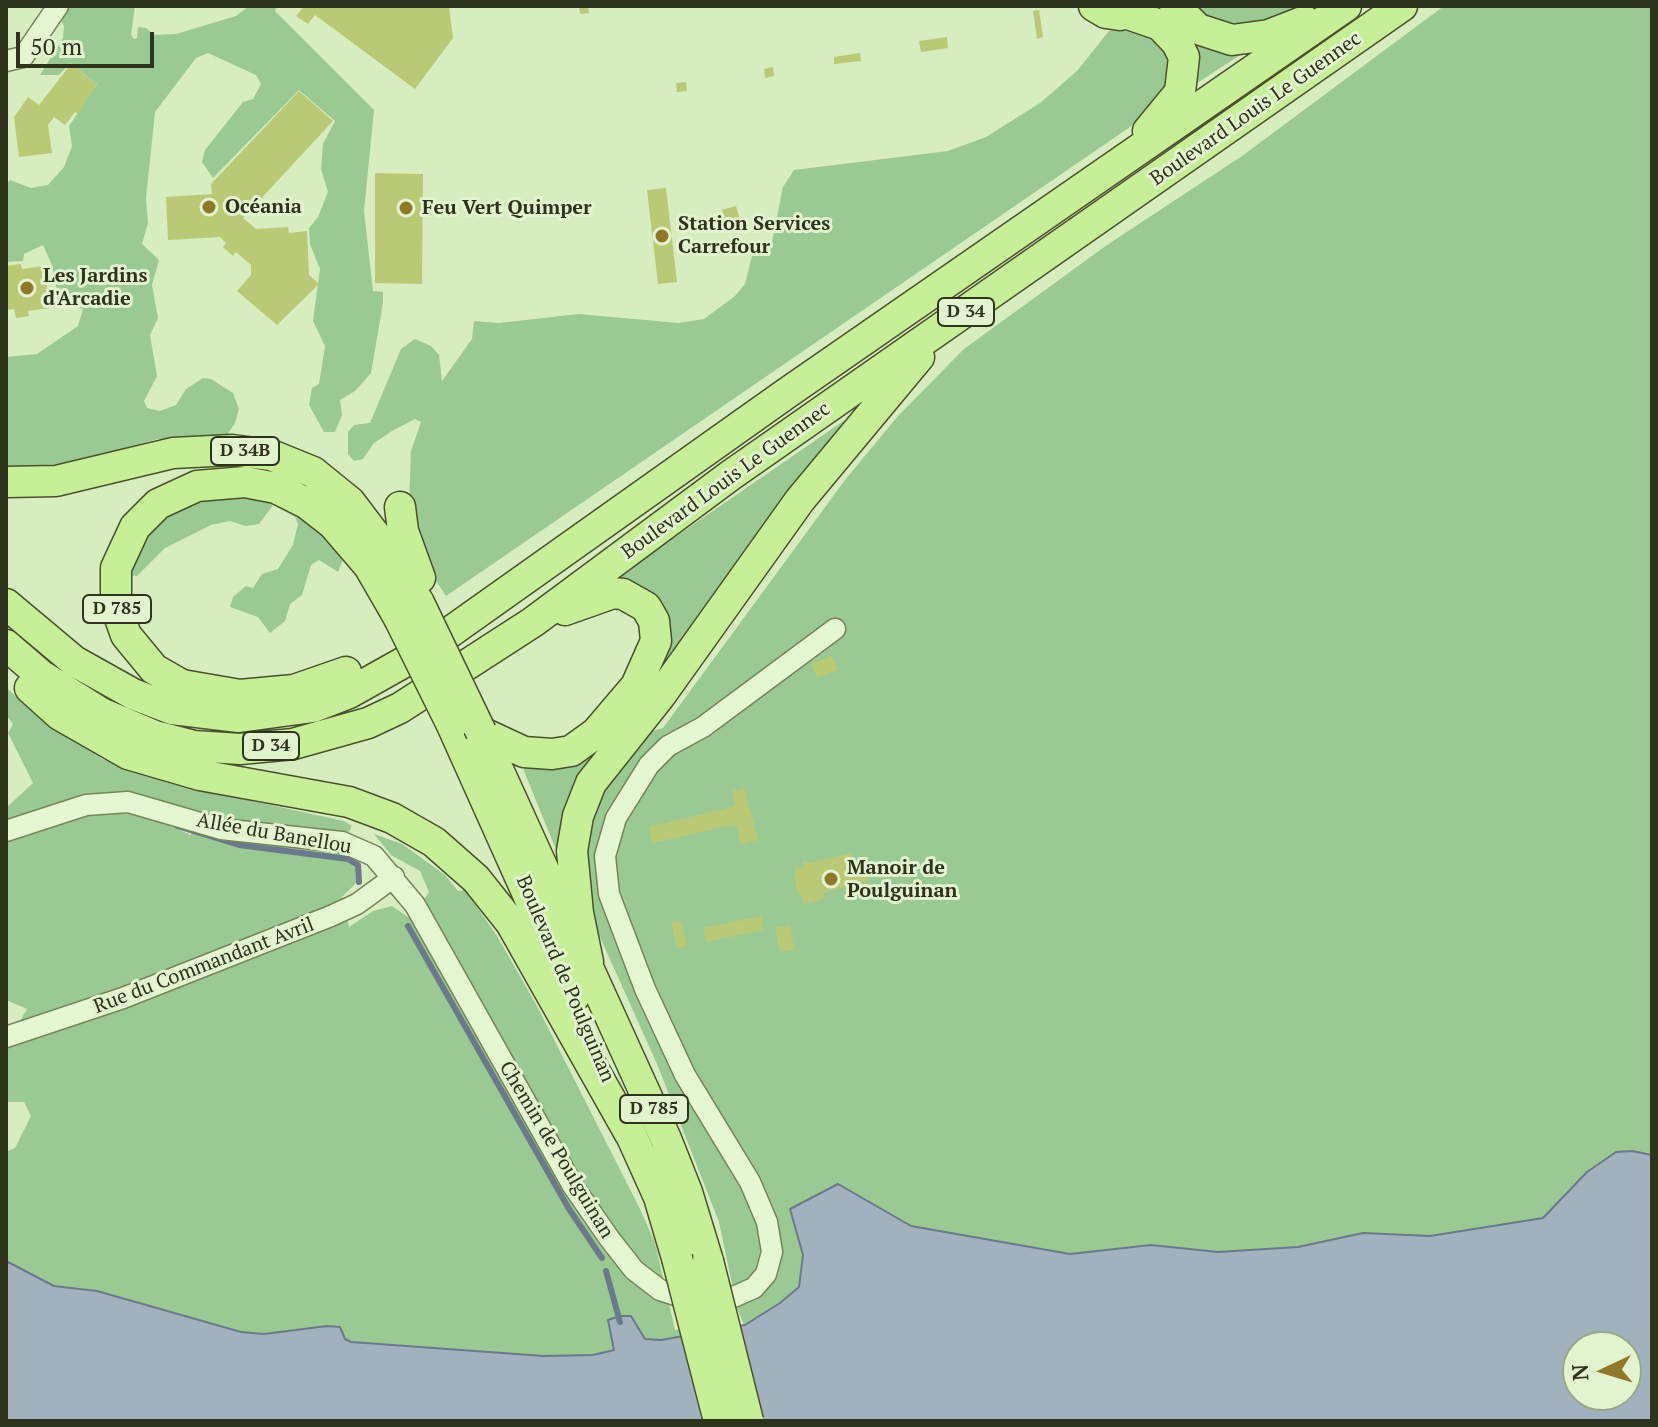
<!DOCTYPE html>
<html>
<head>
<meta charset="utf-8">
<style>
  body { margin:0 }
  #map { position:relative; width:1658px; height:1427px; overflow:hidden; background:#d7ecbf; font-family:"PT Serif",serif }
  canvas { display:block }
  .frame { position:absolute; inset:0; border:8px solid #2e331c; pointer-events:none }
  .north { position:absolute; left:1562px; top:1331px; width:80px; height:80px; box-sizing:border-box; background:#e2f4ce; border:2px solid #9aa787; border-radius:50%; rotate:266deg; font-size:22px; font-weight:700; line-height:32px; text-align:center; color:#2e331c }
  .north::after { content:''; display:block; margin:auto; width:28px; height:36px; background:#90782a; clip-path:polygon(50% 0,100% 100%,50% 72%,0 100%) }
  .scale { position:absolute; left:16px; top:32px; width:138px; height:36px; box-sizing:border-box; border:4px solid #2e331c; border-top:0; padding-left:10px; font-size:24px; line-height:28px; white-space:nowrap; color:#2e331c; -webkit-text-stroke:6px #e2f4ce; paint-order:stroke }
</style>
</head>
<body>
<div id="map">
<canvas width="1658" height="1427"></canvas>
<div class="frame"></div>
<div class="north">N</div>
<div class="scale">50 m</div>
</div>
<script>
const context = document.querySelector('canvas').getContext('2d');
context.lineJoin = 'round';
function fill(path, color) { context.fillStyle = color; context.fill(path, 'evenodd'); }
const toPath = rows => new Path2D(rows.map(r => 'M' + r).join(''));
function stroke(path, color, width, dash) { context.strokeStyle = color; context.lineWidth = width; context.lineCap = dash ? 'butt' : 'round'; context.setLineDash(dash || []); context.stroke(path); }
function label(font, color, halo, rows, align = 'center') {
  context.font = font + ' "PT Serif",serif'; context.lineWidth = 6; context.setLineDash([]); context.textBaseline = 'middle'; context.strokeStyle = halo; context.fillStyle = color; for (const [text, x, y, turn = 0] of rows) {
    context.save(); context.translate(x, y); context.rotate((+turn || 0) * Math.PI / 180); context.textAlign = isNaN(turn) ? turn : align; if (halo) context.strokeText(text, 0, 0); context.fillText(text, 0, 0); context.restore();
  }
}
fill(toPath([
  [60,6,135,6,131,35,134,39,137,38,138,27,146,28,154,35,176,34,236,16,249,6,277,6,275,11,374,110,364,211,373,291,383,292,383,303,371,373,355,391,340,400,342,415,335,432,324,432,309,405,312,388,319,384,325,346,313,321,320,269,310,244,309,228,318,217,328,192,321,169,323,144,335,121,299,90,213,178,202,162,205,150,243,102,253,99,261,84,256,75,208,53,196,58,155,112,146,198,148,223,142,244,159,260,152,285,158,318,150,335,157,376,144,401,147,408,160,411,176,405,186,389,203,378,211,379,233,393,239,409,235,423,225,438,217,440,157,439,78,462,6,469,6,357,37,354,78,326,83,309,59,301,52,265,43,245,24,254,23,261,6,262,6,185,10,180,31,188,48,185,64,167,72,146,69,126,97,84,70,63,59,75,40,75,63,38,64,26,57,14],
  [1181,6,1311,6,1280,26,1224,29],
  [1444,6,1652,6,1652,1421,178,1421,6,1341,6,1152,15,1148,31,1116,24,1102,6,1102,6,1046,27,1009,6,1000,6,808,33,783,8,733,13,724,6,715,6,687,29,709,102,759,169,783,344,821,352,826,349,832,336,835,292,829,296,848,344,852,355,863,356,883,342,897,349,927,373,911,392,906,411,919,429,892,420,871,391,855,374,834,402,844,445,875,458,891,465,890,497,936,537,1006,640,1209,655,1243,675,1330,744,1325,737,1308,719,1222,657,1064,595,926,581,864,596,796,645,733,663,728,845,480,898,416,964,349,1107,245,1242,156],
  [140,794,192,812,191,835,142,814,113,814,114,795],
  [1578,1347,1626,1347,1626,1395,1578,1395],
  [1136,28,1154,32,1178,67,1149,114,446,596,424,563,409,504,411,451,421,422,415,419,392,431,374,443,363,459,354,461,348,454,348,432,354,425,370,423,401,349,415,339,431,346,439,355,442,381,472,339,474,321,499,323,579,314,678,323,704,319,735,296,745,284,753,252,770,252,783,187,794,170,948,151,986,137,1040,103,1077,71,1109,31],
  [1192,34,1251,48,1191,87],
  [874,400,761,544,559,857,524,771,524,760,550,763,665,643,608,579,634,559,649,555],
  [198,494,275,499,335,546,344,557,338,572,319,560,311,565,302,595,290,604,285,621,270,633,258,617,230,607,233,597,246,586,253,588,262,574,278,569,293,545,298,524,295,517,273,505,259,524,246,526,230,521,211,525,165,548,137,576,128,575,149,529]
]), '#9ac993');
const water = toPath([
  [1632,1151,1652,1155,1652,1421,6,1421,6,1261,54,1286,97,1291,241,1332,264,1334,327,1326,340,1327,345,1339,351,1342,544,1356,593,1355,614,1350,608,1320,620,1316,631,1316,645,1339,661,1340,745,1325,780,1303,799,1287,803,1255,790,1209,838,1184,911,1226,1070,1254,1151,1245,1218,1252,1298,1247,1363,1233,1430,1236,1543,1218,1587,1172,1616,1152,1632,1151],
  [1578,1347,1626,1347,1626,1395,1578,1395,1578,1347]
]);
fill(water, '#a2b1be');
stroke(water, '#6a7a8b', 2);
stroke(toPath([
  [177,826,239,845,348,859,358,865,359,882],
  [408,926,569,1209,602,1258],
  [606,1271,620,1322]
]), '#6a7a8b', 6);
fill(toPath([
  [304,6,449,6,453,38,415,89,315,15,308,24,296,16],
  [579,6,588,6,589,13,580,14],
  [1039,10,1043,37,1037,39,1033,11],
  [947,37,948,48,921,52,919,41],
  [860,53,861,61,834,64,834,57],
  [71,64,97,84,78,114,75,112,65,125,54,117,48,125,52,153,19,157,14,117,28,97,39,105],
  [773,67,774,76,765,78,764,69],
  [686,82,687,91,677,92,676,83],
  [299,91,333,121,243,218,256,229,288,227,289,233,307,231,309,275,319,284,277,325,237,291,251,275,251,265,236,252,233,256,223,247,226,243,220,237,168,240,166,197,212,194,211,184],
  [375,173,423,174,422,284,375,283],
  [666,188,677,282,658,284,647,190],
  [736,206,742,227,728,232,722,210],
  [21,264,22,269,44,266,50,308,28,311,29,316,16,318,14,309,6,310,6,266],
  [832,656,838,670,817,678,811,664],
  [744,788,758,840,741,844,736,824,653,843,649,827,735,806,732,791],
  [850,853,854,865,868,865,867,881,824,893,825,898,804,904,800,893,797,893,794,868,803,866,803,861,810,863],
  [761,916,763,930,706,942,703,928],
  [681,921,687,946,677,948,671,923],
  [790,925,794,949,780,952,775,928]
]), '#bac976');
const minor = toPath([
  [6,61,23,57,58,6],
  [6,831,86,805,128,802,221,829,342,842,374,856,415,905,573,1186,609,1238,634,1270,660,1290,700,1303,724,1301,754,1288,766,1274,772,1252,767,1222,750,1182,685,1075,645,989,609,894,605,856,616,818,649,765,668,746,703,727,835,629],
  [6,1037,123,998,331,916,357,904,394,877]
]);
const primary = toPath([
  [1094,6,1106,13,1120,15,1142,6],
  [1175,6,1198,29,1232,40,1269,35,1305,21],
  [1128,14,1160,25,1177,43,1184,57,1180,92,1148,131],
  [6,482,56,481,173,453,232,450,271,455,313,472,350,502,391,556,419,603],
  [400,507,403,531,420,578],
  [6,604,74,661,133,694,172,709,239,717,313,707,349,693,422,652,787,393,1346,6],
  [6,645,42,676,101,713,155,736,194,746,240,749,293,744,368,723,400,708,533,622,731,475,1402,6],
  [346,672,294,690,240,695,182,685,154,669,126,635,116,607,116,568,135,527,158,504,197,486,245,482,276,488,306,503,333,524,369,566,399,618],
  [30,688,60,715,128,754,200,775,349,802,392,818,434,842,476,879,511,923,630,1134],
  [452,725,574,997],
  [481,732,666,1139,687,1192,708,1261],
  [481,732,524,752,552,754,571,751,596,733,636,686,656,641,654,621,646,607,623,594,613,593,565,610],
  [588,962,578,913,572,851,578,816,591,783,660,696,800,500,919,357],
  [622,1115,659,1197,677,1258]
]);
stroke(minor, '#778458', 23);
stroke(primary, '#49512c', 33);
stroke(minor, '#e5f7d1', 20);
stroke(primary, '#c7ef97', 30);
const primaryBridge = toPath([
  [419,603,481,732],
  [399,618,452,725],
  [677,1258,719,1421],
  [708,1261,748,1421]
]);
stroke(primaryBridge, '#49512c', 33, []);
stroke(primaryBridge, '#c7ef97', 30);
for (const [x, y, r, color] of [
  [209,207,8,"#90782a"],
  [406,208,8,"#90782a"],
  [662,236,8,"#90782a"],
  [27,288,8,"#90782a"],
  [831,879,8,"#90782a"]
]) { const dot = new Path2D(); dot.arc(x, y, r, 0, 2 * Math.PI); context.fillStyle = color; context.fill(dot); stroke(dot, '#e2f4ce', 3); }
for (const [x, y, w] of [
  [966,312,56],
  [245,451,68],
  [117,609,68],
  [271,746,56],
  [654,1109,68]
]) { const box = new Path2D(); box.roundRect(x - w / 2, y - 14, w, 28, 6); context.fillStyle = '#e2f4ce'; context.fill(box); stroke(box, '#2e331c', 2); }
label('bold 18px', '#2e331c', null, [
  ["D 34",966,312],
  ["D 34B",245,451],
  ["D 785",117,609],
  ["D 34",271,746],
  ["D 785",654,1109]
]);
label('20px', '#2e331c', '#e2f4ce', [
  ["Boulevard Louis Le Guennec",1256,109,-35],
  ["Boulevard Louis Le Guennec",726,481,-36],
  ["Allée du Banellou",274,834,10],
  ["Rue du Commandant Avril",204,966,-21],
  ["Boulevard de Poulguinan",565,979,67],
  ["Chemin de Poulguinan",556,1150,59]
]);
label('bold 20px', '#2e331c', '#e2f4ce', [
  ["Océania",225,207],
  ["Feu Vert Quimper",422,208],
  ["Station Services",678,224],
  ["Carrefour",678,247],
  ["Les Jardins",43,276],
  ["d'Arcadie",43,299],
  ["Manoir de",847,868],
  ["Poulguinan",847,891]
], 'left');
</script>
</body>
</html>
